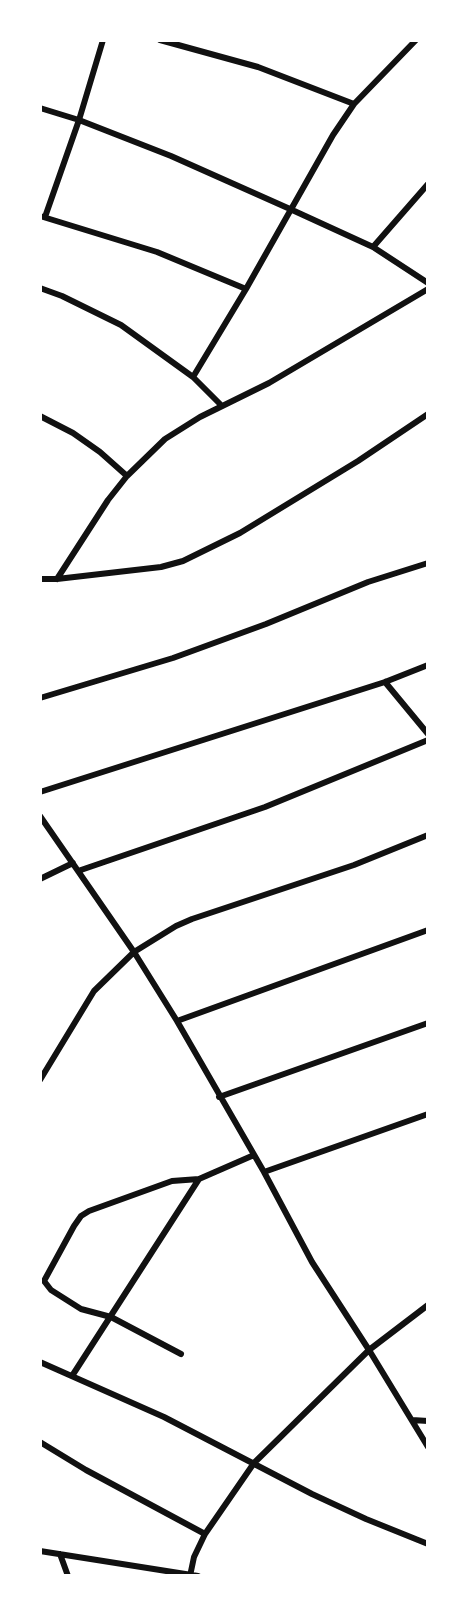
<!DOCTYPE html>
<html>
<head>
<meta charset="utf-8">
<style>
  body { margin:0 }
  #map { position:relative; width:468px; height:1616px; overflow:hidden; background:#fff; font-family:Mulish,sans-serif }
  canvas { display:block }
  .frame { position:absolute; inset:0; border:42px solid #fff; pointer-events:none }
</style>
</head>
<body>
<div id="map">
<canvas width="468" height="1616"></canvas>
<div class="frame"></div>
</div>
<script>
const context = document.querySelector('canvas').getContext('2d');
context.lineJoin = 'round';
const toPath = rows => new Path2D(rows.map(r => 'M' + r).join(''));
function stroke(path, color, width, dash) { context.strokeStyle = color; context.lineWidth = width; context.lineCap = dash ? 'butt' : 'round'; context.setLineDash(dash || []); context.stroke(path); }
stroke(toPath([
  [160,40,258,67,354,104],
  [40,108,79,120,171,156,290,209,373,247,428,283],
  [40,216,157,252,246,289],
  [45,217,79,120,103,40],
  [373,247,428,184],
  [40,288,62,296,121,325,193,377,221,405],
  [193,377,246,289,333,135,354,104,416,40],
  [40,416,73,433,100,452,127,476],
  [40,579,57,579,161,567,183,561,240,533,358,461,428,414],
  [57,579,108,500,127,476,165,439,200,417,269,383,428,289],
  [385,682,428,734],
  [40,698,173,658,266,624,368,582,428,563],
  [40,792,385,682,428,665],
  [40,816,134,952,177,1021,264,1172,312,1262,369,1350,428,1447],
  [78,871,265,807,428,740],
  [40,879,73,863],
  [177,1021,428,930],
  [40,1080,94,991,134,952,176,926,192,919,354,865,428,835],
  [219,1097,428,1023],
  [264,1172,428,1114],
  [181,1354,111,1317,81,1309,51,1290,44,1281,74,1226,81,1216,89,1211,172,1181,199,1179],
  [40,1362,164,1417,312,1494,366,1519,428,1544],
  [72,1376,199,1179,254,1155],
  [412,1420,428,1421],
  [40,1442,86,1470,205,1534],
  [40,1551,198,1576],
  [60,1554,68,1576],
  [190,1576,194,1557,205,1534,254,1463,369,1350,428,1305]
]), '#111', 6);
</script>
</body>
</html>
